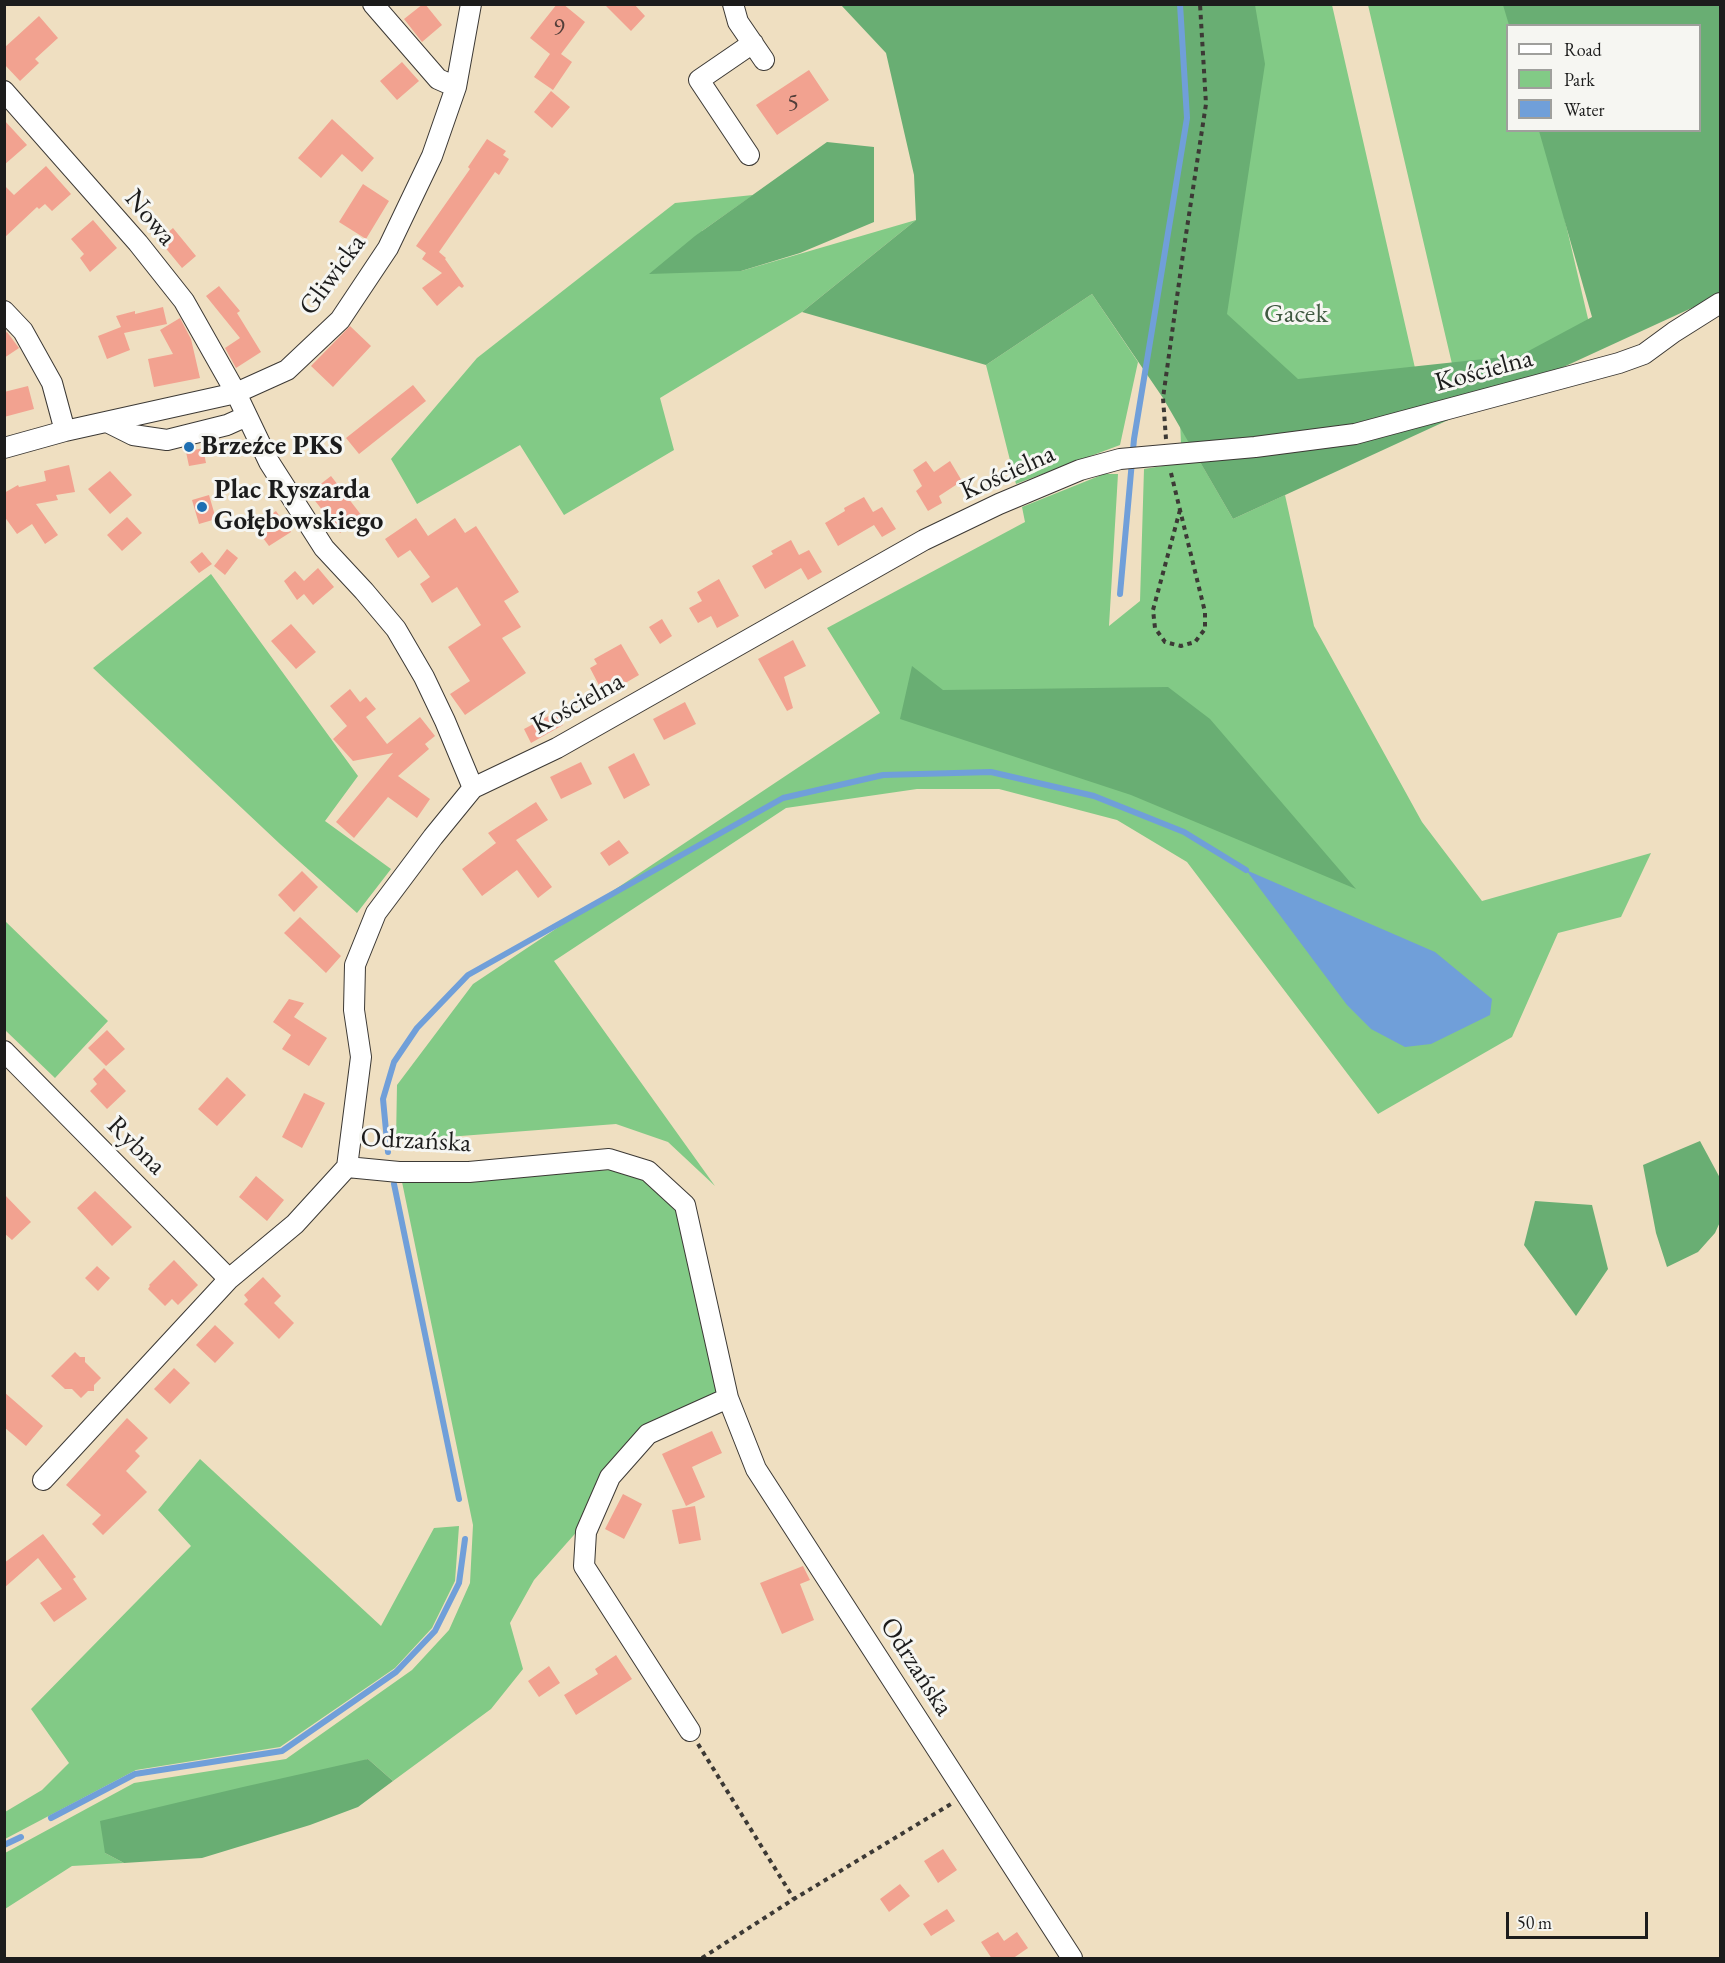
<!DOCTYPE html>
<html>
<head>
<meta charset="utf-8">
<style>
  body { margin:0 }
  #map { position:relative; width:1725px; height:1963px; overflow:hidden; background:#efdfc1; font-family:"EB Garamond",serif }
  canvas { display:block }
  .frame { position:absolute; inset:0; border:6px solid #1c1c1c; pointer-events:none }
  .legend { position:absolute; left:1506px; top:24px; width:195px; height:108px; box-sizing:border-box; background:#f6f6f2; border:2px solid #9f9f9c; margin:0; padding:8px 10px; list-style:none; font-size:18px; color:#1c1c1c }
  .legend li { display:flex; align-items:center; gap:12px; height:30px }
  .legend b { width:30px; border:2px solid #9f9f9c }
  .scale { position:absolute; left:1506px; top:1912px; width:142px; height:27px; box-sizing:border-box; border:3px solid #1c1c1c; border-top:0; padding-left:8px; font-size:18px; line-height:21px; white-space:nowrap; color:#1c1c1c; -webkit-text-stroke:4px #f6f6f2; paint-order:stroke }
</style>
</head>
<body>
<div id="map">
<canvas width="1725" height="1963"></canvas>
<div class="frame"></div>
<ul class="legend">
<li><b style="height:8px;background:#fff"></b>Road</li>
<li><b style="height:16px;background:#82ca86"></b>Park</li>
<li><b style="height:16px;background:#709fd9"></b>Water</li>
</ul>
<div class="scale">50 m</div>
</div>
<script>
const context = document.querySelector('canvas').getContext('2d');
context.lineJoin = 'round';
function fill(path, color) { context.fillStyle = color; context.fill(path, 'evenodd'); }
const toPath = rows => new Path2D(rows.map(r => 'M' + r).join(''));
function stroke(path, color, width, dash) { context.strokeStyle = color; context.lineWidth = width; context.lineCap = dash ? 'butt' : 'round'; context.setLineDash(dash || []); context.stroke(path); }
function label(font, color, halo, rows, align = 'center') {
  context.font = font + ' "EB Garamond",serif'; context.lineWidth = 6; context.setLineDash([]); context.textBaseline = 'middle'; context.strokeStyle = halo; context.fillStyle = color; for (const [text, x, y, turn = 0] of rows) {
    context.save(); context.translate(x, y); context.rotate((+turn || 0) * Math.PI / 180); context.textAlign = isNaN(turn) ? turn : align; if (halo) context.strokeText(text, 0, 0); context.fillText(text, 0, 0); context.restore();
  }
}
fill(toPath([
  [1227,5,1332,5,1423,403,1228,430,1181,444,1179,397],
  [1368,5,1522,5,1523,25,1508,26,1508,130,1544,131,1593,340,1460,398],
  [753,195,702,231,741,271,916,220,802,312,660,398,674,450,564,515,520,445,417,504,391,459,477,358,675,203],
  [1092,294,1138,362,1120,445,1016,484,986,365],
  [1199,460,1233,519,1285,495,1314,626,1422,822,1482,901,1651,853,1621,917,1558,933,1512,1037,1378,1114,1187,862,1117,820,999,789,917,789,786,808,554,961,715,1186,668,1142,616,1124,396,1141,397,1085,473,984,880,713,827,628,1025,522,1022,507,1104,474,1118,474,1109,626,1140,601,1144,469],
  [211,574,358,776,325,821,391,869,357,913,280,844,93,668],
  [4,920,108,1021,55,1078,5,1030],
  [611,1170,643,1177,676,1208,718,1394,645,1427,581,1527,534,1580,510,1623,523,1669,491,1709,393,1781,368,1759,105,1853,124,1863,72,1866,5,1909,5,1853,134,1783,286,1759,412,1670,449,1630,470,1583,473,1525,402,1182,477,1181,559,1172],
  [200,1459,381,1626,434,1528,459,1526,455,1581,432,1628,395,1668,280,1747,136,1770,5,1839,5,1812,42,1790,69,1763,31,1709,191,1546,158,1510]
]), '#82ca86');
fill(toPath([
  [841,5,1255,5,1265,64,1227,314,1298,379,1521,355,1592,317,1539,131,1700,130,1700,26,1509,25,1503,5,1720,5,1720,295,1233,519,1163,398,1092,294,986,365,802,312,916,220,914,175,886,53],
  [827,142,874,147,874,222,800,253,741,271,649,274,695,236],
  [912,666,943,690,1168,687,1210,719,1356,889,1131,795,900,719],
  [1700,1141,1720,1178,1720,1222,1715,1233,1698,1252,1667,1267,1656,1233,1643,1165],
  [1535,1201,1592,1205,1608,1269,1576,1316,1524,1245],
  [368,1759,393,1781,358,1807,310,1825,202,1858,124,1863,105,1853,100,1821,243,1787]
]), '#69ae73');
fill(toPath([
  [1246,870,1435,952,1492,999,1490,1015,1431,1044,1405,1047,1371,1029,1347,1005]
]), '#709fd9');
stroke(toPath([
  [1120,594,1134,439,1187,118,1180,4],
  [388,1152,383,1099,394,1062,417,1028,468,975,783,798,883,775,991,772,1094,796,1184,832,1246,870],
  [394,1184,459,1499],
  [51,1818,135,1774,282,1751,396,1672,435,1631,459,1583,465,1539],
  [4,1845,21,1837]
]), '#709fd9', 6);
fill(toPath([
  [423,4,425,4,442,25,422,42,404,19],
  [557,4,563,4,585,22,561,54,572,62,553,90,534,77,550,54,530,38],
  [604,4,634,4,645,16,631,31],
  [39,16,58,38,35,59,39,63,20,81,4,64,4,48],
  [402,62,419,81,397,100,380,81],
  [809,70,829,100,777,135,756,105],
  [551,91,570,107,552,128,534,112],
  [332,119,374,158,362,172,342,154,321,178,298,158],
  [4,120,27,145,4,165],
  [487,139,506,151,503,155,509,159,499,175,495,172,439,252,446,258,445,259,464,286,462,288,459,286,437,306,422,288,442,273,422,259,426,253,416,246,470,169,468,167],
  [46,166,71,194,52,211,45,204,39,209,37,207,4,238,4,185,14,195],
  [363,184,389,201,366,239,339,222],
  [93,220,117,248,90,272,80,258,84,254,71,239],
  [173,228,196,256,182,268,159,240],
  [219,286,240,311,237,313,261,352,236,368,225,348,240,338,206,296],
  [163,307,167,324,124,333,130,350,107,359,98,336,121,327,116,316,135,311,135,314],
  [180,318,191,339,200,378,154,387,148,359,173,354,160,330],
  [350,326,371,346,333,387,311,366],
  [7,332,19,348,4,358,4,334],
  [413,385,426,401,359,454,346,438],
  [28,386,34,409,4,417,4,392],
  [203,448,206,463,189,466,186,452],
  [926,461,934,472,950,461,962,481,939,496,942,503,928,511,916,491,922,486,913,470],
  [69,465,75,492,56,495,58,500,36,504,58,535,45,544,32,524,17,534,4,516,4,493,18,485,19,487,46,481,44,471],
  [110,471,132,495,110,514,88,489],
  [331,476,362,516,340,533,309,493],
  [209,495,216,519,199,524,192,500],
  [864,497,873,512,882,507,896,529,882,537,874,525,838,546,825,523,845,511,844,508],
  [276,511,291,532,269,546,254,526],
  [127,517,142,533,122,551,107,535],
  [416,518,428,536,455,518,465,533,476,526,519,592,504,601,521,627,502,638,526,673,465,715,450,694,470,681,448,647,481,625,457,587,432,603,420,584,430,577,410,550,398,558,385,539],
  [791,540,799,555,809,550,822,572,808,580,801,568,765,589,752,566,773,554,771,551],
  [227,549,238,558,225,575,214,566],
  [202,552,212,564,199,573,190,562],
  [318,568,334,587,313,605,304,594,297,600,284,581,295,571,304,581],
  [719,579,739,616,717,628,711,616,698,623,689,608,702,601,697,592],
  [662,619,672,636,660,644,649,627],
  [291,624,316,652,296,669,271,641],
  [793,640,806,666,784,677,793,708,787,711,758,659],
  [621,644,639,675,622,685,620,681,602,691,590,668,597,664,594,659],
  [350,689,360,702,366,697,376,709,366,717,387,744,420,717,435,736,425,744,429,749,398,776,430,799,417,818,388,797,354,838,336,822,393,753,353,761,333,739,347,726,330,706],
  [685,702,696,724,664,740,653,719],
  [556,712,563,725,531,743,524,729],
  [634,753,650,785,624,799,608,767],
  [581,762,592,784,561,799,550,777],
  [536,802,548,820,516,840,552,887,538,898,517,870,482,896,462,869,496,843,488,833],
  [619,840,629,853,609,866,600,853],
  [302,871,318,887,294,912,278,895],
  [300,917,341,956,326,973,284,933],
  [289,999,304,1003,294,1017,327,1038,309,1066,282,1049,291,1035,273,1022],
  [107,1030,125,1049,106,1066,88,1048],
  [104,1068,126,1091,107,1109,90,1091,97,1084,93,1079],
  [227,1077,246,1095,217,1126,198,1109],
  [304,1093,325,1103,302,1148,282,1137],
  [256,1176,284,1200,267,1221,239,1197],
  [95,1191,132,1227,112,1246,77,1208],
  [4,1194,31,1222,12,1240,4,1233],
  [174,1260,198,1285,178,1305,172,1299,165,1306,148,1289,150,1286,149,1285],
  [97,1266,110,1278,98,1291,85,1278],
  [263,1277,281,1296,274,1303,294,1323,279,1339,244,1304,248,1300,244,1295],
  [215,1325,234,1343,215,1363,196,1345],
  [75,1352,80,1357,85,1357,85,1362,101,1378,94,1385,94,1391,88,1391,81,1398,72,1389,65,1389,51,1376],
  [174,1368,190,1383,170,1404,154,1389],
  [4,1392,43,1426,26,1446,4,1427],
  [127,1418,148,1438,135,1451,140,1456,126,1471,147,1492,103,1535,92,1524,101,1515,66,1485],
  [712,1431,722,1453,692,1467,705,1497,686,1506,662,1454],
  [623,1494,642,1504,624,1539,605,1529],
  [695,1506,701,1540,679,1544,672,1510],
  [43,1534,76,1577,73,1579,87,1599,54,1622,40,1603,62,1589,38,1558,4,1588,4,1563],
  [803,1566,810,1580,800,1584,814,1620,782,1634,760,1583],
  [616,1655,632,1679,576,1715,564,1695,598,1674,595,1669],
  [549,1666,560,1683,539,1697,528,1681],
  [943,1849,957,1870,938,1883,924,1861],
  [900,1884,910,1896,889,1912,880,1899],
  [947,1909,955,1921,931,1936,923,1924],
  [998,1932,1004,1941,1017,1932,1028,1948,1012,1959,992,1959,981,1942]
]), '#f2a290');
const minor = toPath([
  [373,4,438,79,456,87],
  [733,4,738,22,764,60],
  [4,91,138,243,184,301,236,393,269,462,324,548,364,591,396,629,424,677,445,721,473,788],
  [749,155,699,80,753,43],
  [4,311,23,331,52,383,65,431],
  [107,422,133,435,167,440,227,425,247,416],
  [4,448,65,431,236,393,287,370,340,320,388,248,432,156,456,87,471,4],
  [4,1051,229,1279,295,1224,347,1167],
  [347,1167,361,1057,354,1010,355,965,376,913,433,837,473,788,557,748,924,540,999,504,1080,470,1120,459,1255,447,1355,434,1619,363,1644,354,1674,332,1720,303],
  [347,1167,399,1172,469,1172,609,1159,648,1171,685,1205,728,1398,756,1469,1072,1958],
  [43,1480,229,1279],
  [690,1731,584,1566,586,1532,610,1477,648,1434,728,1398]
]);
stroke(minor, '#3c3935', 22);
stroke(toPath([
  [1166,439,1163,398,1183,254,1206,104,1200,4],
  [1171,473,1180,510,1205,612,1205,629,1195,642,1181,646,1165,642,1155,628,1153,610,1180,510],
  [698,1744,794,1899],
  [702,1958,794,1899,951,1804]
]), '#3c3935', 4, [4.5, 4.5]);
stroke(minor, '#fff', 20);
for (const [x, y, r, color] of [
  [189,447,6,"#1f6fb2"],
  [202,507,6,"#1f6fb2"]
]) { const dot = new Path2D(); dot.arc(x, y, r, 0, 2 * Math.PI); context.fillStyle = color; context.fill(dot); stroke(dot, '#f6f6f2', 2); }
label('24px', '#523e39', null, [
  ["9",559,28],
  ["5",793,103]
]);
label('27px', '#1c1c1c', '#f6f6f2', [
  ["Nowa",150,218,50],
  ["Gliwicka",333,275,-54],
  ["Kościelna",1484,371,-15],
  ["Kościelna",1008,473,-24],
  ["Kościelna",578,704,-29],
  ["Odrzańska",416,1141,3],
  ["Rybna",136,1146,45],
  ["Odrzańska",916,1667,57]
]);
label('27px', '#405941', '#f6f6f2', [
  ["Gacek",1296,315]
]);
label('bold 27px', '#1c1c1c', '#f6f6f2', [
  ["Brzeźce PKS",201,447],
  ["Plac Ryszarda",214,491],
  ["Gołębowskiego",214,522]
], 'left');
</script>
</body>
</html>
